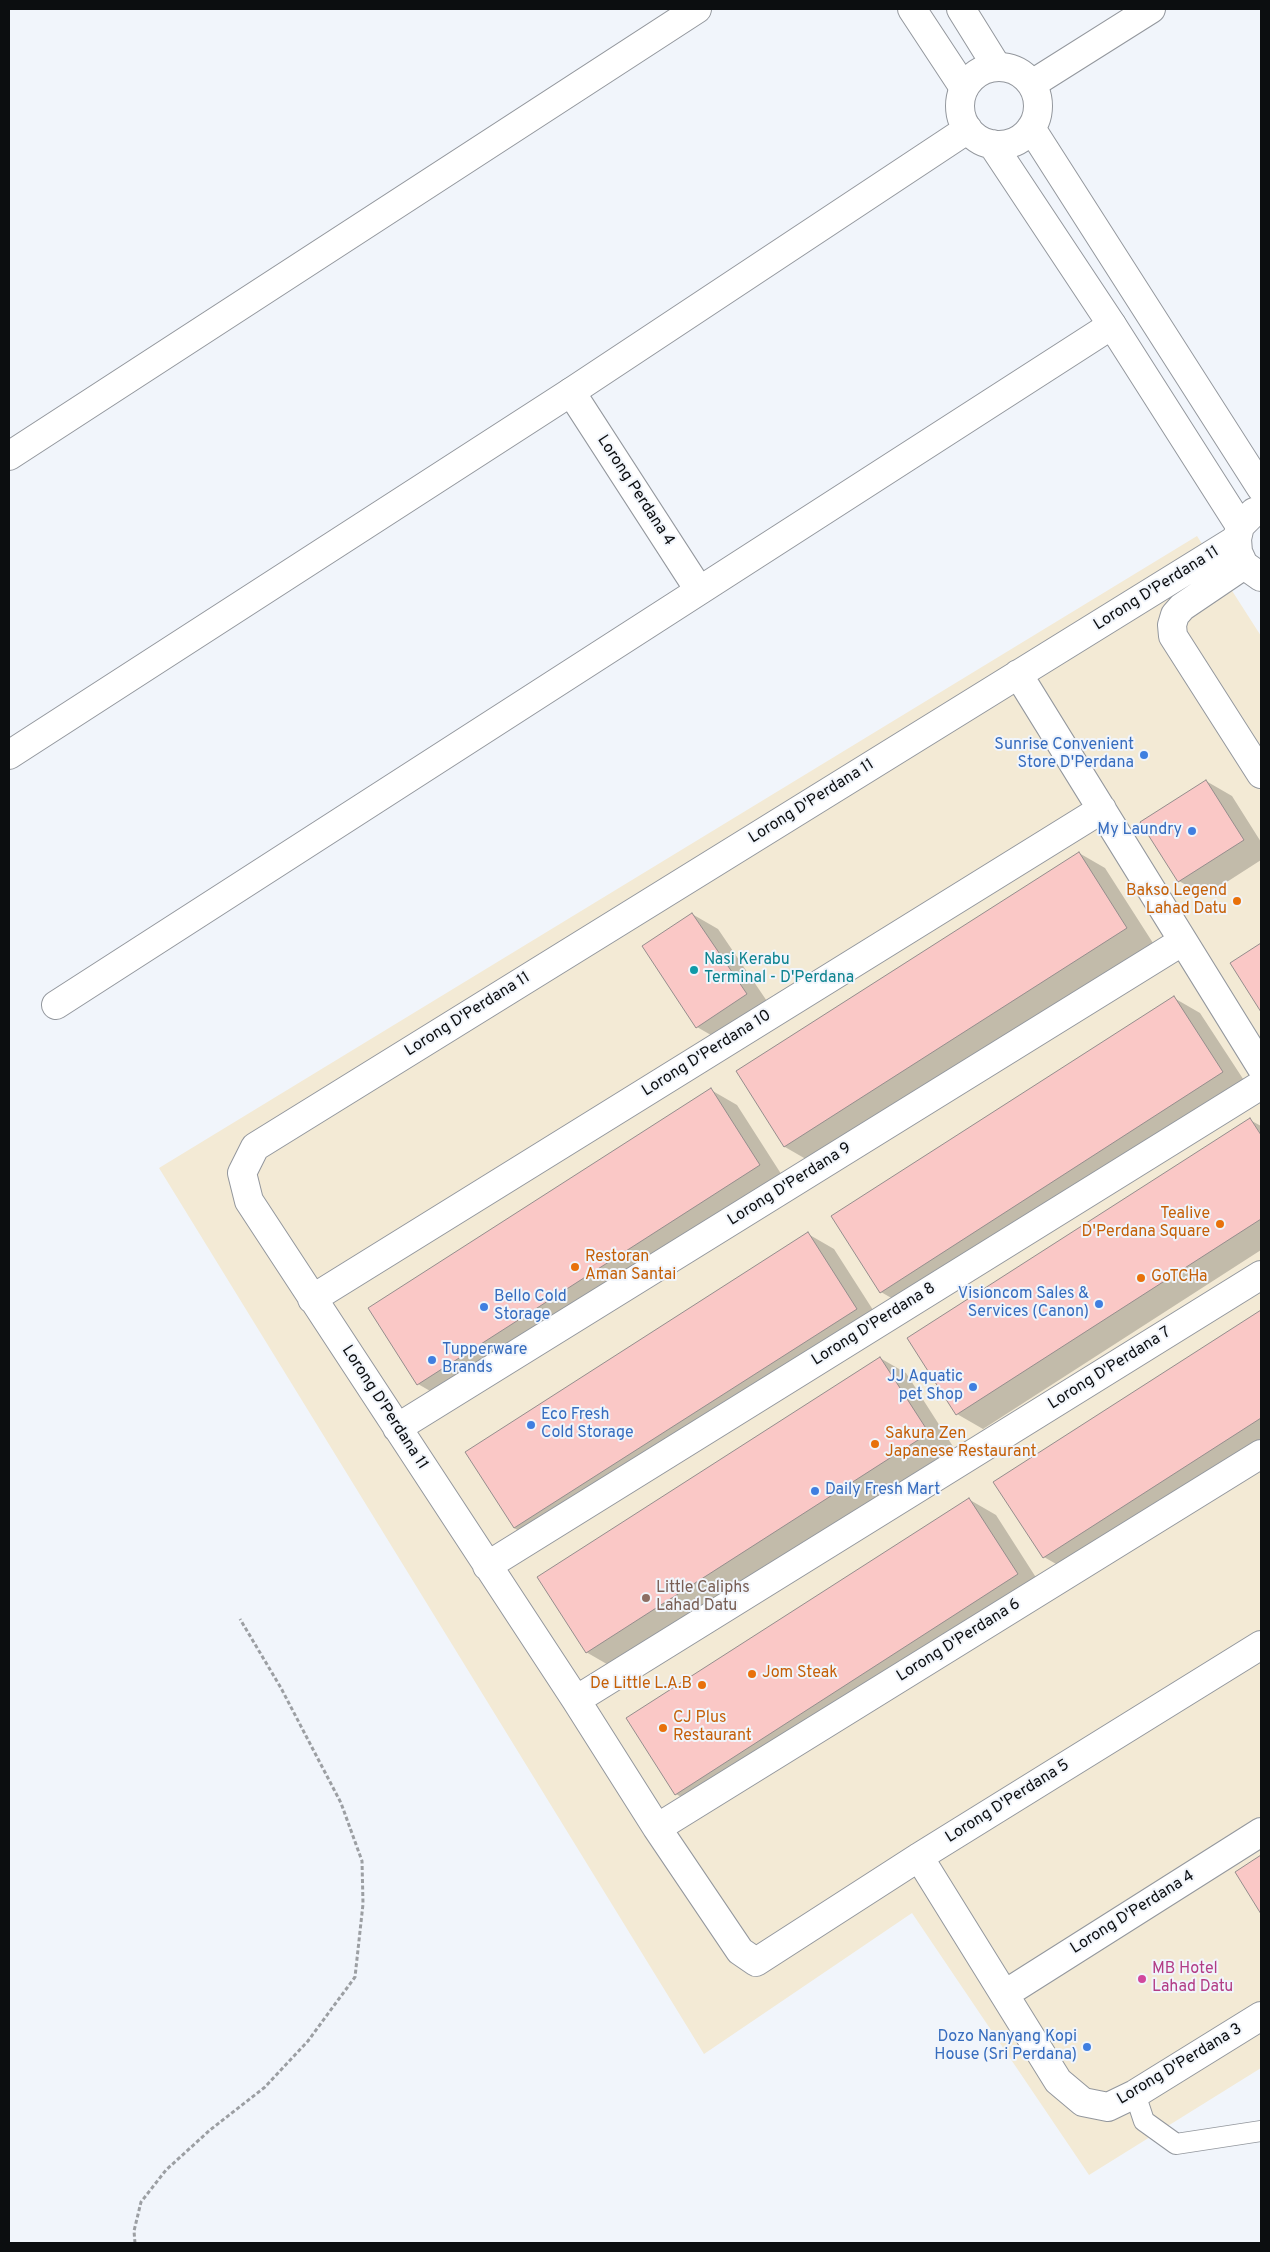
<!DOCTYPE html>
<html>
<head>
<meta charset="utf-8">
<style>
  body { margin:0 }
  #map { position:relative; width:1270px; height:2252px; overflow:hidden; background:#f1f5fb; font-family:Overpass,sans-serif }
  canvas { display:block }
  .frame { position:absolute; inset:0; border:10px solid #0c0e10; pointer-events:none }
</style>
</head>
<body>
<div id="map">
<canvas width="1270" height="2252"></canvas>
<div class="frame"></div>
</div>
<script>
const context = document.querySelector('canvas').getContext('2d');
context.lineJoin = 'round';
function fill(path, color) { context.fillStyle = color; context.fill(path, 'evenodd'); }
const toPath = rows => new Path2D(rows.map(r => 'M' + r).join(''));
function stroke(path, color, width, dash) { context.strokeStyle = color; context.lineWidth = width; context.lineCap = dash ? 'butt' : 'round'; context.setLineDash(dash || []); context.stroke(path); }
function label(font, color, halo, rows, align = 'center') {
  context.font = font + ' Overpass,sans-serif'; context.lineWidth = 4; context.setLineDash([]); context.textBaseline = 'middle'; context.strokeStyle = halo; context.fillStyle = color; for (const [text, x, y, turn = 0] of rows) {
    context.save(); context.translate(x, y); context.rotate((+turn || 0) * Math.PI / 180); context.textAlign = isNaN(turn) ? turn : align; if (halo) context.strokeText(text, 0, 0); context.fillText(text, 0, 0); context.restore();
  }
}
fill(toPath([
  [1197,536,1261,636,1261,2068,1089,2175,912,1913,704,2054,159,1168]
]), '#f3ead5');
fill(toPath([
  [1206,781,1232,796,1261,842,1261,860,1205,896,1179,881],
  [1079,853,1105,868,1153,943,811,1162,785,1147,737,1071],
  [692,914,718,929,773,1010,723,1042,697,1027],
  [1261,944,1261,1010,1232,963],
  [1174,998,1200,1013,1249,1088,907,1307,881,1292],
  [711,1090,737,1105,785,1180,444,1399,418,1384],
  [1250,1120,1261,1126,1261,1250,983,1429,957,1414],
  [808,1234,834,1249,882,1324,540,1543,514,1528],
  [1261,1312,1261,1449,1070,1572,1044,1557,995,1482],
  [880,1358,906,1373,954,1448,612,1667,586,1652],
  [970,1500,996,1515,1044,1590,702,1809,676,1794],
  [1261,1857,1261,1911,1236,1872]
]), '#0003');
const building = toPath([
  [1206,780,1244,840,1178,882,1140,822,1206,780],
  [1079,852,1127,928,784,1147,736,1071,1079,852],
  [692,913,747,994,696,1028,642,946,692,913],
  [1261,943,1261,1012,1230,963,1261,943],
  [1174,996,1223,1072,880,1293,831,1216,1174,996],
  [711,1088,760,1165,417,1385,368,1308,711,1088],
  [1250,1118,1261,1135,1261,1219,956,1415,907,1338,1250,1118],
  [808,1232,857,1309,514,1528,465,1452,808,1232],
  [1261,1310,1261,1418,1043,1558,993,1482,1261,1310],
  [880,1357,929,1433,586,1653,537,1577,880,1357],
  [969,1498,1018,1574,675,1795,626,1718,969,1498],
  [1261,1855,1261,1914,1235,1872,1261,1855]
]);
fill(building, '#fac8c6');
stroke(building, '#958e8d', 1);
const service = toPath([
  [1135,2094,1144,2121,1176,2144,1261,2131]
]);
const minor = toPath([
  [912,9,964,88],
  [961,9,997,67],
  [1032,84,1151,9],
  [571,392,699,590],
  [9,456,697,9],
  [1237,539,255,1147,242,1173,249,1201,576,1700,657,1828,740,1951,756,1962,919,1857,1261,1645],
  [1244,565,1182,607,1175,615,1172,625,1173,636,1261,774],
  [1018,674,1261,1067],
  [56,1005,1112,325],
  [312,1299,1102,809],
  [397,1428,1183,941],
  [487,1566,1261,1085],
  [576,1700,1261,1275],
  [657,1828,1261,1454],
  [919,1857,1058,2081,1083,2102,1108,2107,1135,2094,1261,2016],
  [1005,1994,1261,1832]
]);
const tertiary = toPath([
  '960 106a39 39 0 1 1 78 0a39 39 0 1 1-78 0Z',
  [1031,128,1261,488],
  [992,144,1112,325,1240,526],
  [1261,509,1254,512,1240,526,1237,539,1238,552,1244,565,1261,577],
  [9,755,571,392,968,129]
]);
stroke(service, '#93979d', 22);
stroke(minor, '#93979d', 30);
stroke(tertiary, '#93979d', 30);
stroke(toPath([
  [135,2243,134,2231,141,2202,166,2170,210,2130,265,2087,308,2041,355,1977,363,1904,362,1861,341,1803,281,1688,240,1619]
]), '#9c9fa3', 3, [4, 2.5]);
stroke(service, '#fff', 20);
stroke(minor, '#fff', 28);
stroke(tertiary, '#fff', 28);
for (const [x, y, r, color] of [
  [1144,755,5,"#3f7fe0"],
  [1192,831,5,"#3f7fe0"],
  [1237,901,5,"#e8710a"],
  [694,970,5,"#0f9aa8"],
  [1220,1224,5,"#e8710a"],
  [575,1267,5,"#e8710a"],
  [1141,1278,5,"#e8710a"],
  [1099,1304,5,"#3f7fe0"],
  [484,1307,5,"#3f7fe0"],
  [432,1360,5,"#3f7fe0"],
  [973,1387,5,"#3f7fe0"],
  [531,1425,5,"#3f7fe0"],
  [875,1444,5,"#e8710a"],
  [815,1491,5,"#3f7fe0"],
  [646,1598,5,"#8d6e63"],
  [752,1674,5,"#e8710a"],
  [702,1685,5,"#e8710a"],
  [663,1728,5,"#e8710a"],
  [1142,1979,5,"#d1479c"],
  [1087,2047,5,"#3f7fe0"]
]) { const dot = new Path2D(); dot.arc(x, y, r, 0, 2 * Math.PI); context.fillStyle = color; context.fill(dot); stroke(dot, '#f1f5fb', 2); }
label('16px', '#0c0e10', '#f1f5fb', [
  ["Lorong Perdana 4",635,491,57],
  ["Lorong D'Perdana 11",1157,589,-32],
  ["Lorong D'Perdana 11",812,802,-32],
  ["Lorong D'Perdana 11",468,1015,-32],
  ["Lorong D'Perdana 10",707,1054,-32],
  ["Lorong D'Perdana 9",790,1185,-32],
  ["Lorong D'Perdana 8",874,1325,-32],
  ["Lorong D'Perdana 7",1110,1369,-32],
  ["Lorong D'Perdana 11",384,1408,57],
  ["Lorong D'Perdana 6",959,1641,-32],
  ["Lorong D'Perdana 5",1008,1802,-32],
  ["Lorong D'Perdana 4",1133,1913,-32],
  ["Lorong D'Perdana 3",1180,2065,-31]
]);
label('16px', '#366cbe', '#f1f5fb', [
  ["Sunrise Convenient",1134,746],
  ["Store D'Perdana",1134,764],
  ["My Laundry",1182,831],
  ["Visioncom Sales &",1089,1295],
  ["Services (Canon)",1089,1313],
  ["Bello Cold",494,1298,"left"],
  ["Storage",494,1316,"left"],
  ["Tupperware",442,1351,"left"],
  ["Brands",442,1369,"left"],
  ["JJ Aquatic",963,1378],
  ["pet Shop",963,1396],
  ["Eco Fresh",541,1416,"left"],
  ["Cold Storage",541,1434,"left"],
  ["Daily Fresh Mart",825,1491,"left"],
  ["Dozo Nanyang Kopi",1077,2038],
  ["House (Sri Perdana)",1077,2056]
], 'right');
label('16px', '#c56008', '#f1f5fb', [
  ["Bakso Legend",1227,892,"right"],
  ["Lahad Datu",1227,910,"right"],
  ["Tealive",1210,1215,"right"],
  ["D'Perdana Square",1210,1233,"right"],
  ["Restoran",585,1258],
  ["Aman Santai",585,1276],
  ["GoTCHa",1151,1278],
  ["Sakura Zen",885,1435],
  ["Japanese Restaurant",885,1453],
  ["Jom Steak",762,1674],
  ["De Little L.A.B",692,1685,"right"],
  ["CJ Plus",673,1719],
  ["Restaurant",673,1737]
], 'left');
label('16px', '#0d838f', '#f1f5fb', [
  ["Nasi Kerabu",704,961],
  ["Terminal - D'Perdana",704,979]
], 'left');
label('16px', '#785e54', '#f1f5fb', [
  ["Little Caliphs",656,1589],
  ["Lahad Datu",656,1607]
], 'left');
label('16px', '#b23c85', '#f1f5fb', [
  ["MB Hotel",1152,1970],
  ["Lahad Datu",1152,1988]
], 'left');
</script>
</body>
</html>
